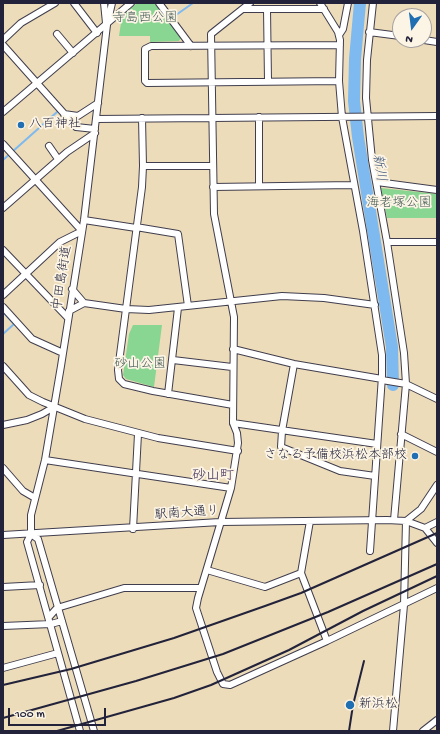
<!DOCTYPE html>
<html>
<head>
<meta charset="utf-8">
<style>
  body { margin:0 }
  #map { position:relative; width:440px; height:734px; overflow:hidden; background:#eddcb9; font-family:"Gochi Hand",sans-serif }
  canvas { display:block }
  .frame { position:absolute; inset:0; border:4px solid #22223b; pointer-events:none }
  .north { position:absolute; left:392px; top:8px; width:40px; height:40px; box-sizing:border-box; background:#fcf5e5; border:1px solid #a5a1a1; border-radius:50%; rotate:194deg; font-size:11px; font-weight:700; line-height:16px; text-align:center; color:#22223b }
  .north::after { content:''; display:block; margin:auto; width:14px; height:18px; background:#1f6fb2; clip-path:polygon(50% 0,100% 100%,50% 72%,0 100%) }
  .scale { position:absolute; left:8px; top:708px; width:98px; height:18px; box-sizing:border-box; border:2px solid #22223b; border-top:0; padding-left:5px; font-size:12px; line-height:14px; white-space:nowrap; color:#22223b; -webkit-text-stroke:3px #fcf5e5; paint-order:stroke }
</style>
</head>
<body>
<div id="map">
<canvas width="440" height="734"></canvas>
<div class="frame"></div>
<div class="north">N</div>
<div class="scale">100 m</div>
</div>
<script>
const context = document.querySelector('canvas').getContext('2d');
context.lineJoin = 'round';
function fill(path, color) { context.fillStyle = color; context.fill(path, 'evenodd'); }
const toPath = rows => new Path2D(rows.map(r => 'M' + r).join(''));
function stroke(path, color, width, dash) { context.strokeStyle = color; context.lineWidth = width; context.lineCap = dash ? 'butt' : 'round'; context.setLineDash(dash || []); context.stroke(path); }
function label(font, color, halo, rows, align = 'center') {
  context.font = font + ' "Gochi Hand","Klee One",sans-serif'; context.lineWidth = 3.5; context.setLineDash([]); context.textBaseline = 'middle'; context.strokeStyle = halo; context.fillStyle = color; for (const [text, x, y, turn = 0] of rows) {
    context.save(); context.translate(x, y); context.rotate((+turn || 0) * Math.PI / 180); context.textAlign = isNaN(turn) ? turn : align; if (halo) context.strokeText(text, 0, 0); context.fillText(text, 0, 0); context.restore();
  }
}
fill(toPath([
  [137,3,155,3,181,38,179,41,150,42,150,36,119,36,122,16],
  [381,188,437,194,437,218,387,218],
  [133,325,162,325,154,387,126,379,123,375,129,334]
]), '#89d592');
stroke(toPath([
  [176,15,193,3],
  [3,160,57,112],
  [3,312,14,324,3,334]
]), '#7eb9f0', 2);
stroke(toPath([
  [360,3,355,59,354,101,358,137,392,347,393,385]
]), '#7eb9f0', 12);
const minor = toPath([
  [74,3,97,33],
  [104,3,106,23],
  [159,3,191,46],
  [250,3,211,34,214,214,234,317,233,423,237,433,238,443,231,488,198,598,196,608,217,672,223,684,230,685,327,641,437,588],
  [320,3,338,32,340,40,339,81,342,117,363,231,382,355,382,376,370,551],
  [373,3,367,60,366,98,372,160,387,242,404,353,406,384,394,520],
  [243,9,267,9],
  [369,32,400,36],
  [57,34,73,53],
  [339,35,343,29,348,3],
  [3,40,21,23,55,3],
  [424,40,437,42],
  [3,45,76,127,95,129],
  [268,81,267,9,324,9],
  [339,81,147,83,145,81,145,49,151,46,340,45],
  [3,112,131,3],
  [64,114,78,116,98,103],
  [142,118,143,166,142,187,118,370,119,379,124,384,153,391,233,405],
  [96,119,437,116],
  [3,144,82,231,60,242,3,295],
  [49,146,58,159],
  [143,166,213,166],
  [377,182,437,190],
  [259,185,259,117],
  [213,187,353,185],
  [3,208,67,152,95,133],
  [84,220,136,228],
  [136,227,178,234,188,306],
  [387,242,437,242],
  [3,250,68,318],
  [72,289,84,303],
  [3,307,32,339,63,353],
  [69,311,84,303,126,309,149,310,282,296,324,298,375,305],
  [233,349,294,364,382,379],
  [173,360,232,367],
  [294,364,282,431,281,447,340,471,375,476],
  [3,366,29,395,43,402,85,419,158,438,238,451],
  [382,380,406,384,437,399],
  [168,394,178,308],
  [233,423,377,444],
  [3,425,27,420,42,414,54,407],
  [401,434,437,452],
  [45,460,231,488],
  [3,468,23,491,35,498],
  [310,521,301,573,327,641],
  [425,528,437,522],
  [133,529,138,434],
  [31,534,38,539,94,731],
  [3,535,220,522,387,520,406,521,425,528,437,543],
  [207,570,265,587,301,573],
  [3,587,40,585],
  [49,617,57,608,124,588,201,588],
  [3,626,51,624,62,621],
  [3,668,58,653],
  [80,731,27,542,31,534,31,515,45,460,61,366,84,220,107,25,112,3],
  [393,731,404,605,406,521,421,509,437,485],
  [423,731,437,720]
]);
stroke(minor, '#403e4e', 8);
stroke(minor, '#fff', 6);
stroke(toPath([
  [3,685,71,669,174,638,265,606,301,593,437,533],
  [3,718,136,681,223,654,328,612,437,564],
  [57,731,174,698,211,685,289,650,363,611,437,576],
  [349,731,353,705,364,661]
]), '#22223b', 2);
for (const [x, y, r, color] of [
  [21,125,4,"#1f6fb2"],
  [415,456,4,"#1f6fb2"],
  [350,705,5,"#1f6fb2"]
]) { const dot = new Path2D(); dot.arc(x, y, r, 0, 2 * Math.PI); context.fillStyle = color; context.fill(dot); stroke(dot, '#fcf5e5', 1.5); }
label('13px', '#415855', '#fcf5e5', [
  ["寺島西公園",145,19],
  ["海老塚公園",399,204],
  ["砂山公園",140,365]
]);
label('13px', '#22223b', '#fcf5e5', [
  ["八百神社",29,125],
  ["さなる予備校浜松本部校",407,456,"right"],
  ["新浜松",359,705]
], 'left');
label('13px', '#22223b', '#fcf5e5', [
  ["中田島街道",63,278,-81],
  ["駅南大通り",187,514,-4]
]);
label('italic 14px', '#42577a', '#fcf5e5', [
  ["新川",378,168,81]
]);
label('bold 14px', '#635271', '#fcf5e5', [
  ["砂山町",213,477]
]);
</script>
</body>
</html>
